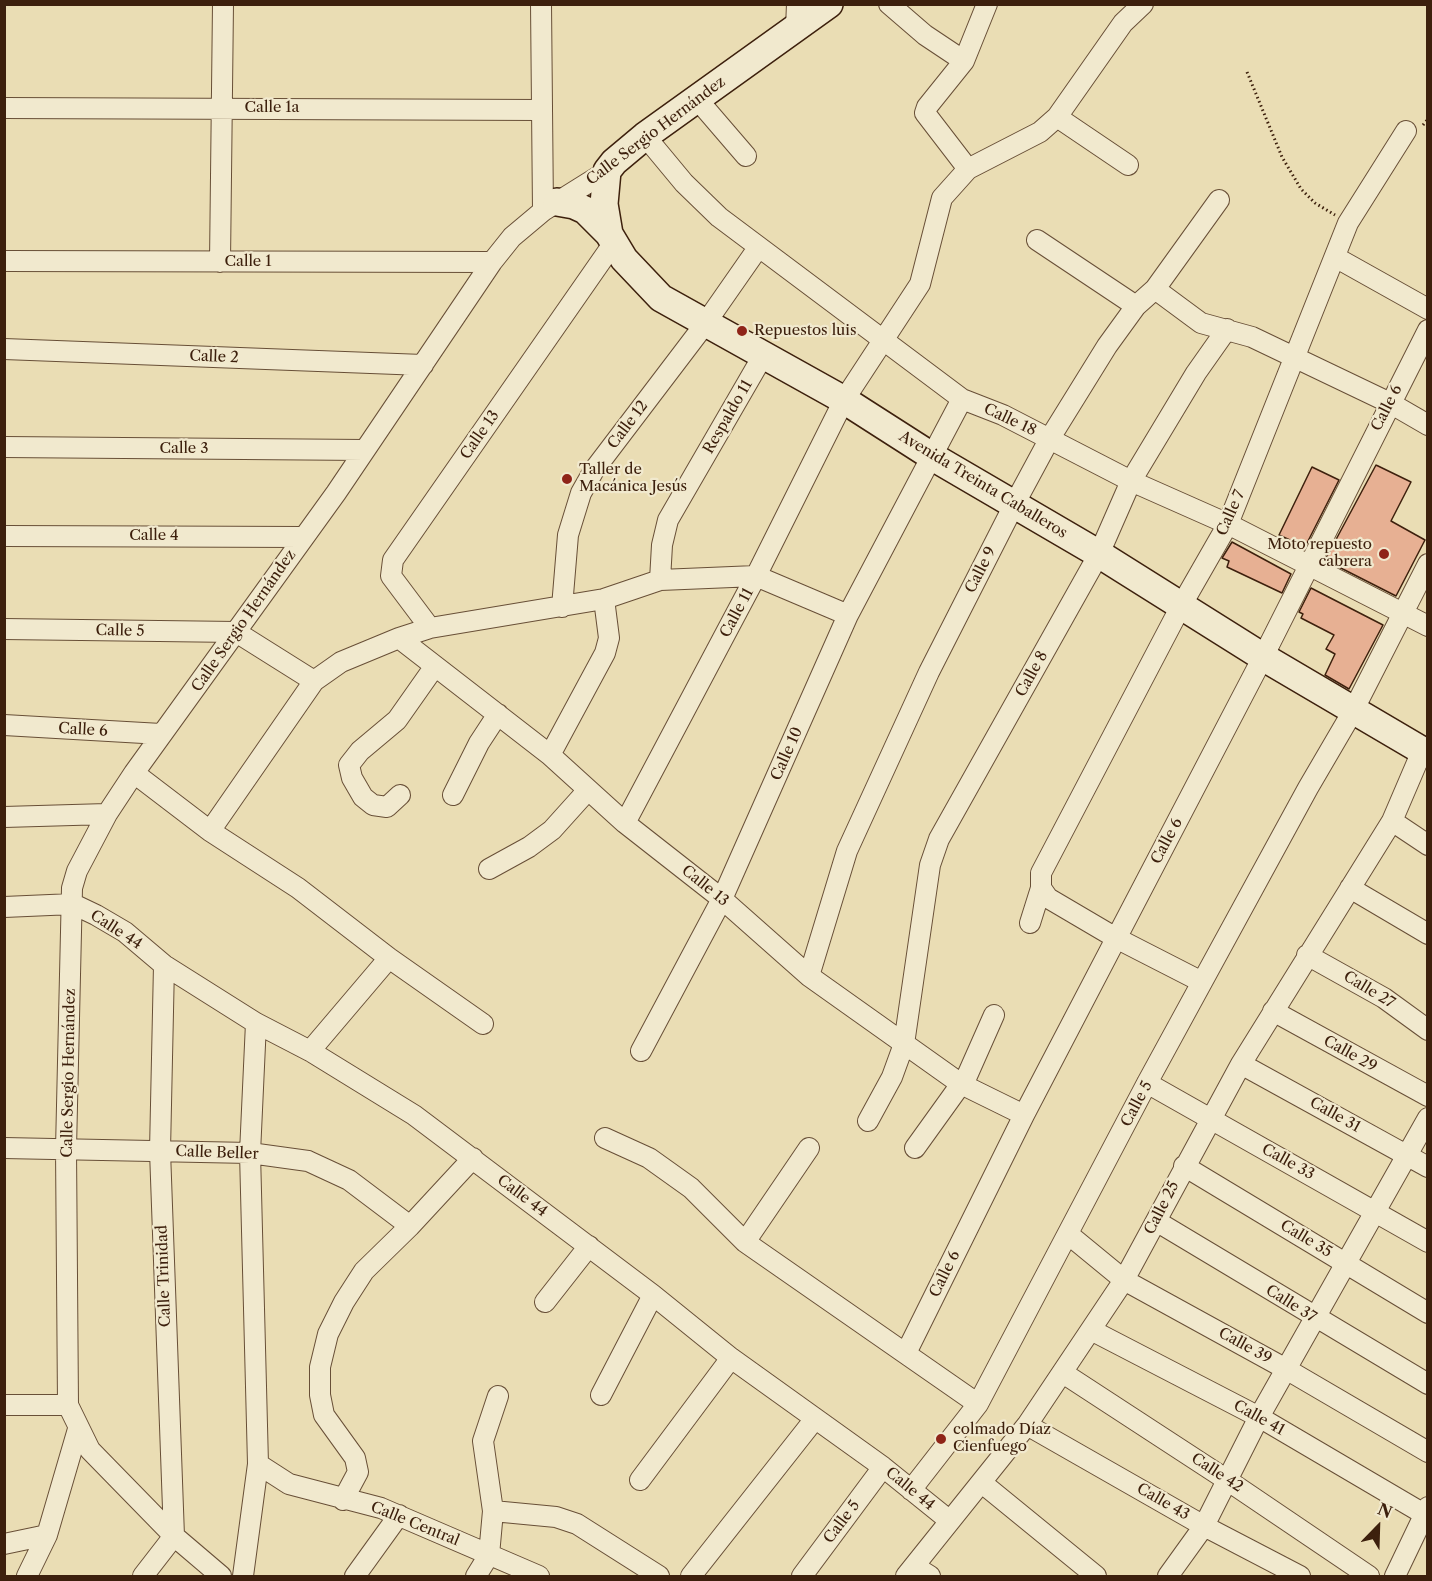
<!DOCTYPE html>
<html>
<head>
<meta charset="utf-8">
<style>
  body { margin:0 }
  #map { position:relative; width:1432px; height:1581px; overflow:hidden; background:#eaddb4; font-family:"Libre Caslon Text",serif }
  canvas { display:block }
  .frame { position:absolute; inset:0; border:6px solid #3d200d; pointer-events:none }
  .north { position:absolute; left:1348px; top:1497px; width:60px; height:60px; -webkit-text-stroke:4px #f1e9ce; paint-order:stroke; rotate:23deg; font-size:16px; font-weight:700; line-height:24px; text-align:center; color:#3d200d }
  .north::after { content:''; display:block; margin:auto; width:21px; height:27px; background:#3d200d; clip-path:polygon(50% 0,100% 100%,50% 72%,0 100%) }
</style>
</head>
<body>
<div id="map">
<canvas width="1432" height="1581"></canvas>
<div class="frame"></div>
<div class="north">N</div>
</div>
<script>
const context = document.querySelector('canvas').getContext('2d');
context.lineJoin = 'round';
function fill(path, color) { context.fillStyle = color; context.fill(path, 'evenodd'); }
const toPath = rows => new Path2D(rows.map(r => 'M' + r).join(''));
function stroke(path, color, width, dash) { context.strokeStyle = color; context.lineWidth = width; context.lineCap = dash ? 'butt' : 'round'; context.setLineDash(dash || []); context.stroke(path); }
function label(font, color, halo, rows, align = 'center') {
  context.font = font + ' "Libre Caslon Text",serif'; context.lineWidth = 4.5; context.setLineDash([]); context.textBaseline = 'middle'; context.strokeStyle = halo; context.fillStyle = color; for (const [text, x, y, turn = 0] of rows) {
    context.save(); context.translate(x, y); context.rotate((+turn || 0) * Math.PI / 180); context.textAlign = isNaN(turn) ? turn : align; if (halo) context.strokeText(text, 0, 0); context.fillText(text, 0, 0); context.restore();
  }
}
const building = toPath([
  [1376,465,1411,482,1391,521,1425,540,1396,596,1325,560,1376,465],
  [1312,467,1339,480,1305,547,1279,535,1312,467],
  [1232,542,1291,574,1282,593,1227,567,1229,561,1222,558,1232,542],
  [1311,588,1383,625,1349,689,1325,675,1335,654,1326,649,1334,635,1301,618,1303,614,1299,612,1311,588]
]);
fill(building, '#e7b093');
stroke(building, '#3d200d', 1.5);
const street = toPath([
  [541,4,543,211],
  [889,4,925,35,964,61],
  [796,28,797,4],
  [697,99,746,156],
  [4,108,540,110],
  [1057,117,1128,165],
  [645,136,684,183,719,217,962,399,1003,415,1131,481,1228,524,1428,626],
  [968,169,925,113,927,107,964,61,987,4],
  [1037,240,1136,306],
  [1335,257,1428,309],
  [4,261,492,262],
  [220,262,223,4],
  [1155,289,1201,323,1252,337,1390,403,1428,425],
  [4,349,423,365],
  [4,447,364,450],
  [4,536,304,537],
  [660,580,662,545,668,520,764,354],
  [562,607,568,535,581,493,594,470,705,324,758,248],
  [430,628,391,576,393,560,613,244],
  [4,629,236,632,314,681],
  [399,638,550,755,625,823,722,899,809,976,961,1084,1024,1115],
  [4,725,161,734],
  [550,755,605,653,609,638,604,599],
  [134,773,210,831,298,888,389,958,483,1024],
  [400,795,387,807,373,805,363,797,352,778,349,765,360,751,397,720,435,666],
  [453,795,479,743,498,714],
  [4,817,107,814],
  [1392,821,1428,845],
  [625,823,756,576,844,400,920,284,942,198,968,169,1040,132,1057,117,1123,23,1143,4],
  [210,831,314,681,341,662,399,638,430,628,604,599,660,580,756,576,848,615],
  [489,869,529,847,552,830,588,790],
  [1350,888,1428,934],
  [4,907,73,904,96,915,125,932,164,965,256,1023,310,1051,414,1115,653,1295,731,1358,883,1467,950,1521],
  [1030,923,1041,888],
  [1307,955,1384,998,1428,1030],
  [809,976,847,851,929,672,1015,503,1050,438,1107,346,1136,306,1155,289,1219,200],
  [1202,982,1116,938,1048,898,1041,888,1041,873,1181,606,1228,524,1348,223,1406,131],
  [1273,1011,1428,1096],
  [310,1051,389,958],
  [641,1051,722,899,848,615,962,399],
  [1241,1064,1428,1167],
  [1147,1083,1428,1242],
  [963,1085,994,1015],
  [868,1121,892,1077,904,1044,930,865,939,839,1099,554,1131,481,1196,373,1227,329],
  [605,1138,649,1158,691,1188,745,1242,978,1404],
  [4,1148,250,1153,308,1161,349,1180,410,1226],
  [915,1148,961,1084],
  [1184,1166,1428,1313],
  [1156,1221,1428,1384],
  [1068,1234,1124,1280,1286,1369,1428,1452],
  [745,1242,809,1148],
  [545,1302,589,1246],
  [1091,1330,1259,1417,1424,1514],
  [906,1353,1024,1115,1263,657,1428,330],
  [1063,1373,1227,1480,1369,1576],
  [601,1395,653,1295],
  [4,1405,68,1405],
  [1027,1425,1204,1526,1300,1576],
  [258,1464,289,1484,381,1508,539,1576],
  [640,1480,731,1358],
  [982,1483,1096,1576],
  [911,1490,978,1404,1147,1083,1308,788,1353,711,1428,564],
  [343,1500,358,1472,355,1458,324,1415,320,1395,320,1367,328,1334,344,1302,364,1271,410,1226,473,1158],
  [493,1511,556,1517,577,1524,659,1576],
  [4,1544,47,1535],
  [914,1566,930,1576],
  [27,1576,47,1535,78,1429],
  [143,1576,174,1536,160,1151,164,965],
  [221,1576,174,1536,90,1450,68,1405,66,1149,72,888,77,871,107,814,134,773,336,493,492,262,512,237,543,211,607,171],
  [243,1576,258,1464,250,1153,256,1023],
  [355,1576,399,1515],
  [476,1576,489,1555,493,1511,483,1441,498,1396],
  [691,1576,814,1420],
  [802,1576,883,1467],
  [906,1576,1027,1425,1124,1280,1241,1064,1392,821,1422,751],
  [1168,1576,1204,1526,1259,1417,1428,1118],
  [1395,1576,1428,1507]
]);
const secondary = toPath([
  [829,4,645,136,614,162,607,171,604,204,609,234,624,259,661,298,844,400,933,457,1099,554,1263,657,1428,754],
  [557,202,574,205,585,210,609,234]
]);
stroke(street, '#684f37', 22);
stroke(secondary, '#3d200d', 30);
stroke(toPath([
  [1247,72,1282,157,1301,189,1315,203,1335,215],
  [1423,125,1428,119]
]), '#3d200d', 3, [1.5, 3]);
stroke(street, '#f1e9ce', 20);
stroke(secondary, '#f1e9ce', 27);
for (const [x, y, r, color] of [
  [742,331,6,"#8f2418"],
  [567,479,6,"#8f2418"],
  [1384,554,6,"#8f2418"],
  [941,1439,6,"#8f2418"]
]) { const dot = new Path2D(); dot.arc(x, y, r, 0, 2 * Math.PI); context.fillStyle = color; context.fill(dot); stroke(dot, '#f1e9ce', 2); }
label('15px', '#3d200d', '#f1e9ce', [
  ["Calle 1a",272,108],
  ["Calle Sergio Hernández",656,131,-37],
  ["Calle 1",248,262],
  ["Calle 2",214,357,2],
  ["Calle 6",1387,408,-63],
  ["Respaldo 11",728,417,-60],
  ["Calle 18",1010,420,25],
  ["Calle 12",628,425,-53],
  ["Calle 13",480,435,-55],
  ["Calle 3",184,449],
  ["Avenida Treinta Caballeros",983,485,31],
  ["Calle 7",1231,513,-66],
  ["Calle 4",154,536],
  ["Calle 9",981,570,-63],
  ["Calle 11",737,613,-62],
  ["Calle Sergio Hernández",244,621,-55],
  ["Calle 5",120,631,1],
  ["Calle 8",1032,674,-61],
  ["Calle 6",83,730,3],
  ["Calle 10",787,754,-66],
  ["Calle 6",1167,841,-62],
  ["Calle 13",705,886,39],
  ["Calle 44",116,930,33],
  ["Calle 27",1369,990,31],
  ["Calle 29",1350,1054,29],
  ["Calle Sergio Hernández",69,1073,-89],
  ["Calle 5",1137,1104,-62],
  ["Calle 31",1335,1115,29],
  ["Calle Beller",217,1153,2],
  ["Calle 33",1288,1162,29],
  ["Calle 44",522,1196,37],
  ["Calle 25",1162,1208,-63],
  ["Calle 35",1306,1239,31],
  ["Calle 6",945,1274,-64],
  ["Calle Trinidad",164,1276,-92],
  ["Calle 37",1291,1304,32],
  ["Calle 39",1245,1346,29],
  ["Calle 41",1259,1418,29],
  ["Calle 42",1217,1473,33],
  ["Calle 44",910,1489,39],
  ["Calle 43",1163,1502,30],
  ["Calle 5",842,1522,-53],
  ["Calle Central",415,1524,22]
]);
label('15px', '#3d200d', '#f1e9ce', [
  ["Repuestos luis",754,331],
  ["Taller de",579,470],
  ["Macánica Jesús",579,487],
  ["Moto repuesto",1372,545,"right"],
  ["cabrera",1372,562,"right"],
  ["colmado Díaz",953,1430],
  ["Cienfuego",953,1447]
], 'left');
</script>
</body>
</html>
